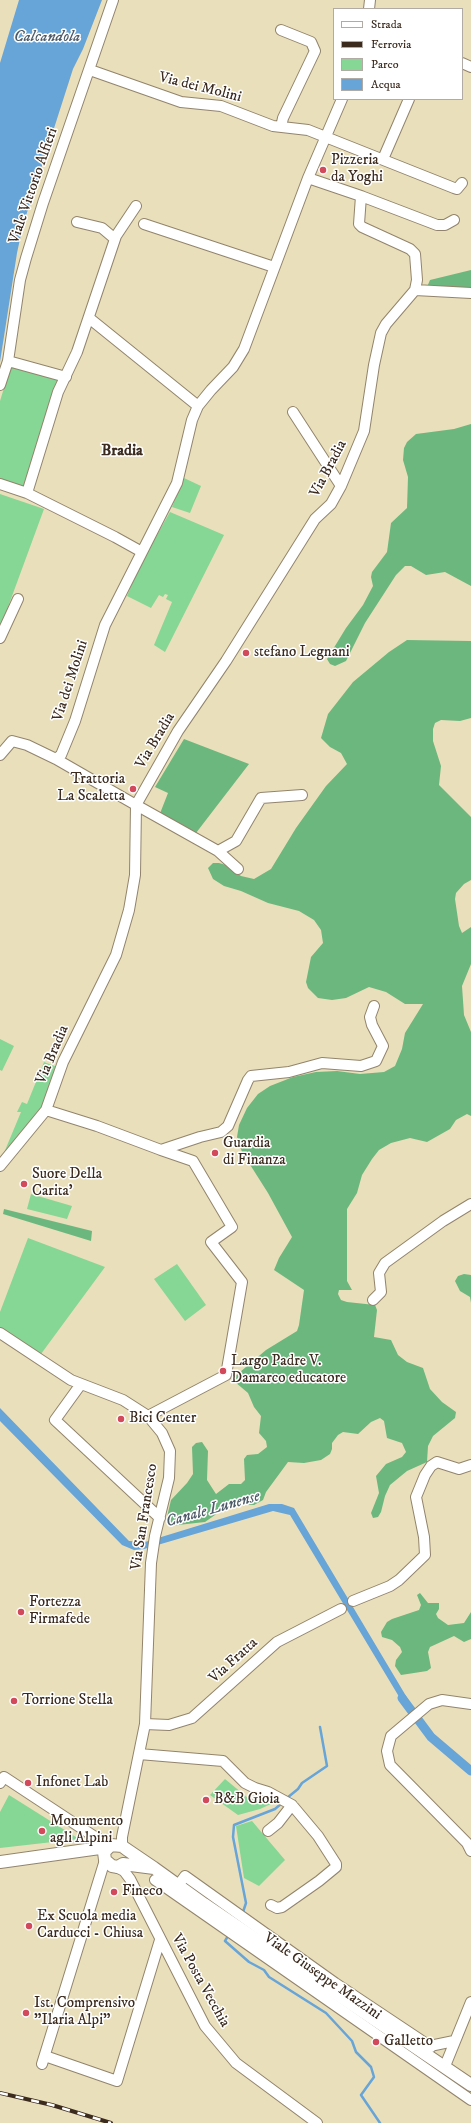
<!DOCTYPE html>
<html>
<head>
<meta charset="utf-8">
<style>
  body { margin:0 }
  #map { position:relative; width:471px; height:2123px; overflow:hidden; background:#eadfbb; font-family:"IM FELL DW Pica",serif }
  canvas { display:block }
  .legend { position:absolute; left:333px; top:8px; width:130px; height:92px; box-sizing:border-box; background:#fff; border:1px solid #b1aaa5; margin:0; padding:5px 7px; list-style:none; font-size:12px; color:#3b2a1e }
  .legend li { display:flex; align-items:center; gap:8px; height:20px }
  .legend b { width:20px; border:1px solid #b1aaa5 }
</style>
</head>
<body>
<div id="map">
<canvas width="471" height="2123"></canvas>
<ul class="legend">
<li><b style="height:5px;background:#fff"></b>Strada</li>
<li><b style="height:5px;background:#3b2a1e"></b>Ferrovia</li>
<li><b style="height:11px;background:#86d695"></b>Parco</li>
<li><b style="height:11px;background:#67a4d8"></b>Acqua</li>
</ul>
</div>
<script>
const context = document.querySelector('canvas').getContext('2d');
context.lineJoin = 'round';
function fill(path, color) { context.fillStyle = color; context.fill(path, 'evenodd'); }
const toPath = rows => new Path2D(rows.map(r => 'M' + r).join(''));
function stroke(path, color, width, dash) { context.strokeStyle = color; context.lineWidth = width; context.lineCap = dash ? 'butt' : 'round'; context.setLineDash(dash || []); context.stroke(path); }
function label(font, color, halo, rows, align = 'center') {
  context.font = font + ' "IM FELL DW Pica",serif'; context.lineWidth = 3; context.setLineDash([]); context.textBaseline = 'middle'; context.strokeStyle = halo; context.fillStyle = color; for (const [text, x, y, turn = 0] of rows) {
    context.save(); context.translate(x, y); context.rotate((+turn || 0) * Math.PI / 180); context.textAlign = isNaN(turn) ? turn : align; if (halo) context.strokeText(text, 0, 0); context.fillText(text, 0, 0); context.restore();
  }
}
fill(toPath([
  [11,365,61,378,26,489,0,481,0,401],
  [184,478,201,486,190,513,172,507],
  [0,494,44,509,1,626,0,626],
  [170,512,224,535,165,652,154,645,172,602,166,599,168,595,165,594,163,597,159,595,151,608,127,596,141,563],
  [0,1039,14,1046,2,1071,0,1070],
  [44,1062,57,1067,43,1105,1,1160,21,1112,17,1112,22,1102,27,1104],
  [31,1194,72,1206,67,1219,27,1209],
  [28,1238,105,1267,41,1354,0,1328,0,1312],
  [177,1264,206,1305,185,1321,154,1279],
  [225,1779,248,1798,271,1804,260,1809,238,1815,210,1795],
  [9,1795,79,1839,0,1848,0,1812],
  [252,1821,285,1860,259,1886,244,1878,236,1826]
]), '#86d695');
fill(toPath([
  [471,270,471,288,427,287,430,280],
  [471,424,471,586,445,572,426,575,411,566,405,566,396,575,365,623,346,661,335,666,330,664,327,659,346,628,363,605,373,586,371,577,372,572,387,552,391,523,407,508,408,477,403,460,404,448,407,442,416,434,454,429],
  [407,640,471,641,471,718,460,721,441,720,435,723,433,729,433,741,441,766,439,785,471,817,471,880,464,884,456,893,455,899,459,926,462,933,471,927,471,964,462,986,464,1015,471,1032,471,1116,467,1114,456,1120,450,1129,427,1142,410,1138,391,1143,379,1150,372,1159,362,1175,357,1193,347,1209,347,1281,352,1290,339,1290,338,1294,341,1300,347,1302,375,1305,377,1310,374,1337,391,1340,398,1355,407,1362,423,1368,430,1389,442,1402,456,1412,455,1418,433,1436,428,1446,427,1462,407,1471,390,1485,385,1496,381,1512,378,1517,373,1518,371,1513,379,1493,376,1476,386,1464,402,1457,406,1452,402,1443,387,1438,384,1421,380,1418,371,1422,358,1434,343,1432,338,1435,332,1443,332,1449,330,1454,321,1460,304,1463,288,1462,266,1492,263,1500,254,1505,226,1503,215,1515,205,1522,169,1526,166,1521,171,1500,187,1483,193,1474,192,1447,196,1443,202,1442,208,1451,207,1480,216,1494,229,1484,241,1484,245,1480,244,1459,247,1455,258,1454,267,1447,266,1441,259,1433,261,1416,254,1407,248,1393,235,1382,233,1378,266,1350,297,1331,299,1325,304,1290,274,1270,279,1258,292,1237,268,1193,242,1152,237,1137,239,1125,247,1108,258,1094,270,1086,293,1077,316,1072,337,1071,360,1074,384,1072,395,1066,402,1049,405,1033,423,1004,405,1004,386,992,369,987,346,998,332,1000,318,998,308,988,306,982,311,957,323,943,321,930,314,920,299,911,268,903,241,891,224,886,213,879,208,868,213,863,219,863,226,865,241,876,254,879,271,869,296,828,326,786,347,764,341,753,330,747,321,738,328,714,353,682,389,652],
  [184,739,249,764,196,833,159,816,168,793,155,787],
  [4,1209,92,1231,91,1241,3,1214],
  [464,1274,471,1275,471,1303,470,1297,460,1291,455,1281,458,1276],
  [420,1593,428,1603,439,1603,439,1609,436,1614,438,1618,448,1625,464,1623,471,1612,471,1639,464,1642,454,1636,430,1647,428,1652,431,1668,427,1671,401,1675,395,1666,396,1660,402,1652,400,1647,392,1640,382,1637,381,1632,387,1622,392,1619,419,1610,421,1605,417,1595]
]), '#6cb77e');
fill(toPath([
  [19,0,102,0,83,49,73,69,23,225,17,253,0,362,0,63],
  [0,1408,129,1541,145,1542,269,1504,282,1504,294,1508,412,1706,407,1710,290,1515,273,1511,144,1549,134,1550,122,1545,0,1421]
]), '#67a4d8');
stroke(toPath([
  [287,1798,298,1789,302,1783,327,1766,320,1727],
  [243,1912,246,1903,233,1837,234,1825,275,1809,282,1803],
  [228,1936,225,1941,249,1962,264,1970,269,1977,326,2013,352,2041,356,2052,371,2067,374,2077,361,2095,380,2123]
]), '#67a4d8', 2.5);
stroke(toPath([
  [402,1698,431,1737,471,1771]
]), '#67a4d8', 9);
const minor = toPath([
  [369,9,370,0],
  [462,63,471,67],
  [90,70,181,102,221,106,273,126,308,130,454,188,457,189,462,183],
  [281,127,283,118,315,51,311,42,281,30],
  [383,159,409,99],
  [361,196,437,225,445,225,454,220],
  [77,222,102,228,115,239],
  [144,224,274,267],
  [415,290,471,293],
  [89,318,198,406],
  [8,361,66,377],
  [0,385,8,361,20,280,26,258,43,203,113,0],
  [293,412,341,486],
  [0,484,27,493,115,537,142,552],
  [27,493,58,392,77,352,116,236,136,206],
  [0,638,18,599],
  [0,755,12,741,27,745,56,759,61,755,75,721,105,625,177,483,192,420,198,406,211,390,233,367,244,349,308,178,342,99],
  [218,851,236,841,261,798,302,795],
  [238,869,218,851,136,805,178,731,226,661,315,519,331,504,341,486,364,431,374,365,381,333,386,324,415,290,417,280,415,254,410,249,362,227,359,224,361,196,308,178],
  [46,1110,97,1126,161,1150,200,1137,221,1132,228,1126,248,1080,251,1076,289,1072,322,1063,361,1066,376,1061,383,1046,372,1025,370,1017,374,1006],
  [0,1166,46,1110,63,1062,116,955,129,910,135,875,136,805,56,759],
  [373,1300,381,1292,379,1273,385,1263,443,1221,471,1204],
  [0,1333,71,1380,123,1400,148,1416,162,1433,170,1451,169,1478,155,1536,151,1563,145,1724,122,1837,122,1846],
  [81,1384,55,1420,160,1518],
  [148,1416,226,1375,242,1282,211,1242,232,1227,193,1161,161,1150],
  [353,1601,390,1586,399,1580,425,1555,424,1537,416,1497,425,1475,431,1466,437,1462,459,1469,471,1465],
  [471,1704,442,1700,429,1704,391,1736,387,1751,390,1765,467,1843,471,1851],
  [145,1724,169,1725,192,1718,277,1642,341,1609],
  [139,1754,223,1761,245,1783,255,1788,268,1792,292,1805,318,1836,336,1864,336,1867,319,1881,282,1907,277,1908,271,1905],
  [0,1783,4,1777,95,1837,111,1845],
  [268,1831,278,1823,292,1805],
  [116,1867,124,1871,130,1879,205,2026,236,2063,317,2123],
  [155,1880,471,2100],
  [174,1891,185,1876,335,1983,431,2047],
  [425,2047,454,2041],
  [45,2056,117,2081,160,1940],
  [42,2064,105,1860],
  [445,2066,471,2002]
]);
const major = toPath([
  [0,1862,107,1847],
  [154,1868,123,1864,118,1867,112,1866,105,1860,104,1852,111,1845,122,1846,126,1849,154,1868,204,1904,471,2085]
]);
stroke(minor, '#92846c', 12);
stroke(major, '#92846c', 14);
stroke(minor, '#fff', 10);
stroke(major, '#fff', 12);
const rail = toPath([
  [0,2093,52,2105,111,2123]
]);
stroke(rail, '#3b2a1e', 4);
stroke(rail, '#fff', 2.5, [8]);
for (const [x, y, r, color] of [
  [323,170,4,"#d1495b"],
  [246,653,4,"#d1495b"],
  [133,789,4,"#d1495b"],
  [215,1153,4,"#d1495b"],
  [24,1184,4,"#d1495b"],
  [223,1371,4,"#d1495b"],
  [121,1419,4,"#d1495b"],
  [21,1612,4,"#d1495b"],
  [14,1701,4,"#d1495b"],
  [28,1783,4,"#d1495b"],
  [206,1800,4,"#d1495b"],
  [42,1831,4,"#d1495b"],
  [114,1892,4,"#d1495b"],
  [29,1926,4,"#d1495b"],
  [26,2013,4,"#d1495b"],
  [376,2042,4,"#d1495b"]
]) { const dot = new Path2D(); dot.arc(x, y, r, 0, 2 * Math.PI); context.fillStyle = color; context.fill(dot); stroke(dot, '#fff', 1.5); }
label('15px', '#3b2a1e', '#fff', [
  ["Via dei Molini",200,88,14],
  ["Viale Vittorio Alfieri",34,186,-71],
  ["Via Bradia",329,469,-62],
  ["Via dei Molini",71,681,-72],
  ["Via Bradia",156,741,-59],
  ["Via Bradia",53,1055,-67],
  ["Via San Francesco",145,1517,-81],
  ["Via Fratta",234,1661,-42],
  ["Viale Giuseppe Mazzini",322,1977,35],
  ["Via Posta Vecchia",200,1981,61]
]);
label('15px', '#3b2a1e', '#fff', [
  ["Pizzeria",331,161],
  ["da Yoghi",331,178],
  ["stefano Legnani",254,653],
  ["Trattoria",125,780,"right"],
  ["La Scaletta",125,797,"right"],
  ["Guardia",223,1144],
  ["di Finanza",223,1161],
  ["Suore Della",32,1175],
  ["Carita'",32,1192],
  ["Largo Padre V.",231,1362],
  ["Damarco educatore",231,1379],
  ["Bici Center",129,1419],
  ["Fortezza",29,1603],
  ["Firmafede",29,1620],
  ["Torrione Stella",22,1701],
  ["Infonet Lab",36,1783],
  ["B&B Gioia",214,1800],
  ["Monumento",50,1822],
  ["agli Alpini",50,1839],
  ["Fineco",122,1892],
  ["Ex Scuola media",37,1917],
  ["Carducci - Chiusa",37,1934],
  ["Ist. Comprensivo",34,2004],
  ["\"Ilaria Alpi\"",34,2021],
  ["Galletto",384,2042]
], 'left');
label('italic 16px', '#4d5b68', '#fff', [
  ["Calcandola",47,38],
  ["Canale Lunense",213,1510,-16]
]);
label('bold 16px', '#3b2a1e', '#fff', [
  ["Bradia",122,452]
]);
</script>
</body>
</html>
